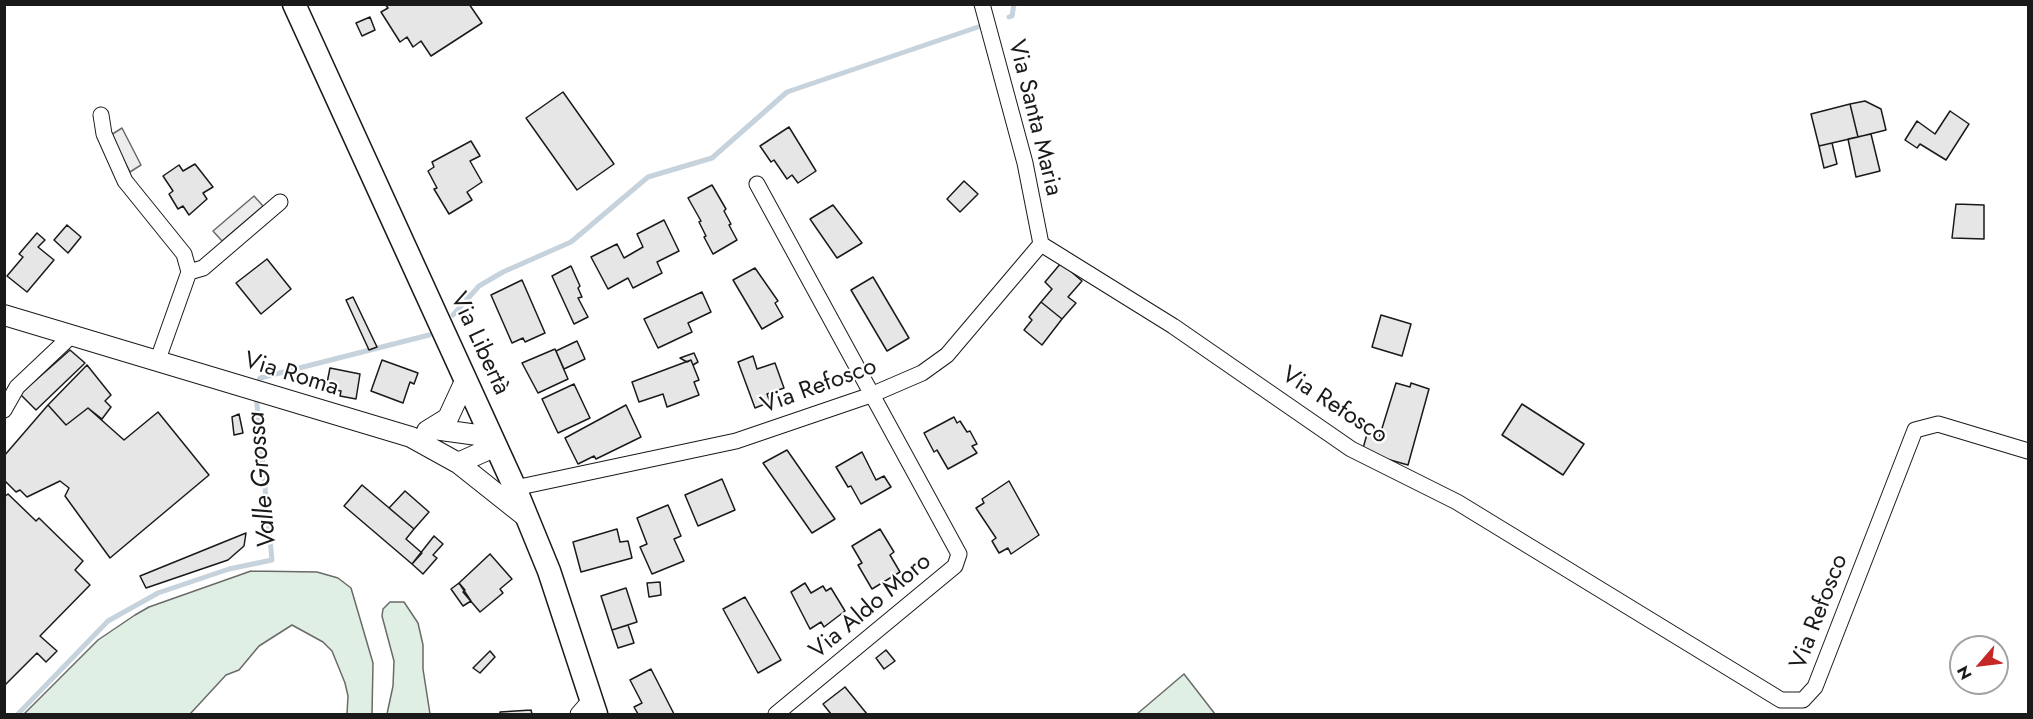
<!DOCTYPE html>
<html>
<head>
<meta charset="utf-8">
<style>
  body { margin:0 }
  #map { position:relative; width:2033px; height:719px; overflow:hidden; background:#fff; font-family:Jost,sans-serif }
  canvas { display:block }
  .frame { position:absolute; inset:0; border:6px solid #1a1a1a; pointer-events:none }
  .north { position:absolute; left:1949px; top:635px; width:60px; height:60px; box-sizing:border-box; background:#fff; border:2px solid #a3a3a3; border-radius:50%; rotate:242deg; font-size:16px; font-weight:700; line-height:24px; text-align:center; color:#1a1a1a }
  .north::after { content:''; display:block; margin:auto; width:21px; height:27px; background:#c62828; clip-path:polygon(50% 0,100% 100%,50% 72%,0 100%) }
</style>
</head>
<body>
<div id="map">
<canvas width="2033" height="719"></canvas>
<div class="frame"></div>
<div class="north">N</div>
</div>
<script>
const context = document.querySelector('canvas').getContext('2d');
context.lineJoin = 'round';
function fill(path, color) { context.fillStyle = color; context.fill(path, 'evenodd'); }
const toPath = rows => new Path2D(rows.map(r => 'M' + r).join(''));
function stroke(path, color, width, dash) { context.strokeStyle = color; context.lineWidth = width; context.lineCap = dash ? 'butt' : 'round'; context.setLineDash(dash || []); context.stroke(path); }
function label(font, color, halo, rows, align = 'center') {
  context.font = font + ' Jost,sans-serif'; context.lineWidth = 4.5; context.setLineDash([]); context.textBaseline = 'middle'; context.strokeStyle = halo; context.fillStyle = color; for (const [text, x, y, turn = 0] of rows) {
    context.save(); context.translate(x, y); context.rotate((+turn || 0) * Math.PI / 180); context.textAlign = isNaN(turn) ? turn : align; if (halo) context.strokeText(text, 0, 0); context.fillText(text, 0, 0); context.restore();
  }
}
const green = toPath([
  [251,571,317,572,338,578,351,588,373,663,372,714,347,714,348,696,345,683,332,651,323,642,292,625,259,646,239,670,226,675,190,714,24,714,98,640,135,615,149,607,251,571],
  [390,602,404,602,418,623,423,645,423,669,430,714,387,714,393,686,394,661,382,616,383,609,390,602],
  [1184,674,1215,714,1137,714,1184,674]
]);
fill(green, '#e0efe3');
stroke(green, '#6a6a6a', 1.5);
const parking = toPath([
  [122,128,141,165,130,172,111,135,122,128],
  [254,196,263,206,222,241,213,231,254,196]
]);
fill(parking, '#ededed');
stroke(parking, '#6a6a6a', 1.5);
stroke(toPath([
  [1009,17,1012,16,1014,4],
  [453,315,479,286,503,272,571,242,648,177,712,158,787,92,981,26],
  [256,386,260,378,429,335],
  [18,714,108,621,158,593,229,569,272,560,256,395]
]), '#c6d2dc', 5);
const building = toPath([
  [385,4,469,4,482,23,431,56,421,41,413,47,407,37,400,42,381,12,388,8,385,4],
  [370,17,375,30,362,36,356,23,370,17],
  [563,92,614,164,577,190,526,118,563,92],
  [1865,101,1881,109,1886,130,1858,137,1850,104,1865,101],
  [1850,104,1858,137,1819,146,1811,114,1850,104],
  [1950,111,1969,124,1946,160,1920,144,1917,148,1905,140,1917,121,1935,134,1950,111],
  [789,127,816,171,798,183,792,175,787,179,774,160,771,162,760,146,789,127],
  [1871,134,1880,171,1856,177,1848,139,1871,134],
  [471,141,480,156,470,161,482,182,467,192,472,200,449,214,434,189,437,188,428,171,434,167,432,162,471,141],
  [1832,143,1837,164,1824,168,1819,146,1832,143],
  [195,164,213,187,203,193,207,199,189,215,183,206,178,209,169,194,173,191,163,176,179,165,183,171,195,164],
  [964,181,978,194,960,212,947,199,964,181],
  [712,185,726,209,724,211,731,224,729,225,737,240,713,254,704,237,706,236,699,222,701,221,688,198,712,185],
  [1956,204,1984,205,1984,239,1952,238,1956,204],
  [833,205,862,243,837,258,810,219,833,205],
  [664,220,679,251,657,262,662,273,633,288,628,278,608,289,591,257,617,244,624,258,643,247,637,234,664,220],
  [67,225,81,237,68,253,54,240,67,225],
  [37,233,45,240,38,247,54,260,27,292,7,276,23,257,19,254,37,233],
  [267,259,291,289,261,314,236,283,267,259],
  [1061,263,1082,281,1068,297,1076,303,1062,319,1041,302,1052,289,1045,282,1061,263],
  [571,266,580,286,578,288,582,297,578,298,588,317,574,324,552,276,571,266],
  [755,268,778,301,775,303,783,317,762,329,733,280,755,268],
  [873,277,909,338,887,351,851,290,873,277],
  [522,280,545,333,525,342,523,338,512,343,491,295,522,280],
  [702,292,711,312,688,323,692,332,658,348,644,319,702,292],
  [353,297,377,347,369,350,346,300,353,297],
  [1041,302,1062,319,1042,345,1024,330,1032,320,1029,317,1041,302],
  [1381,315,1411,324,1402,356,1372,347,1381,315],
  [577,341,585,359,564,369,556,351,577,341],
  [555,349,568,379,538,393,522,363,555,349],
  [70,350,85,363,36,410,20,394,70,350],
  [694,353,698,362,693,365,691,360,687,362,680,358,694,353],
  [753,356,757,369,775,363,784,388,767,394,770,402,755,408,738,362,753,356],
  [382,360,418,373,414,384,410,382,403,403,371,391,382,360],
  [691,360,699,380,694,382,699,395,667,407,663,394,639,402,632,382,691,360],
  [87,365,111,395,105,401,111,407,102,419,88,408,66,425,48,405,87,365],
  [330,368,360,374,356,399,340,396,341,391,326,388,330,368],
  [1396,383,1410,387,1411,383,1429,389,1408,465,1362,452,1367,434,1379,438,1396,383],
  [574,384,590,418,558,433,542,399,574,384],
  [1522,404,1584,444,1563,475,1502,435,1522,404],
  [48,405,66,425,88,408,124,440,158,412,209,475,110,558,65,496,69,488,60,481,27,497,20,490,16,492,4,480,4,456,48,405],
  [626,405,641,437,596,459,594,456,578,464,565,438,626,405],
  [239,414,243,433,234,435,232,417,239,414],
  [954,417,957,423,960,421,967,432,970,431,977,444,972,446,977,453,948,469,937,450,934,452,924,433,954,417],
  [787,450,835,519,812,533,763,463,787,450],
  [862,452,876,480,884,476,891,487,861,504,851,486,848,487,836,467,862,452],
  [722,479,735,510,698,526,685,495,722,479],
  [1009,481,1039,535,1011,554,1008,548,999,553,992,541,996,538,976,508,984,503,982,499,1009,481],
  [362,485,414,529,406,539,422,553,412,564,344,506,362,485],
  [405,491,429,512,414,529,389,508,405,491],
  [8,494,36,521,39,518,83,561,75,570,90,585,40,636,57,651,46,662,37,653,4,686,4,497,8,494],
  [668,505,681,536,674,539,684,561,652,574,640,547,647,544,637,518,668,505],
  [617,529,620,542,628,541,632,558,581,572,573,542,617,529],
  [880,529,894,552,890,555,900,572,872,589,858,565,862,563,852,546,880,529],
  [246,533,244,546,228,560,146,588,140,576,246,533],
  [434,536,443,544,433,555,437,558,423,574,412,564,434,536],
  [490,554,512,579,500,589,503,593,480,612,463,592,465,590,459,583,490,554],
  [660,582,661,595,649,597,647,583,660,582],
  [459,583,471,601,463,606,451,589,459,583],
  [805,583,811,593,823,586,826,591,831,588,845,611,824,627,821,622,810,629,791,592,805,583],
  [626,588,637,622,612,630,601,596,626,588],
  [745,597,781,660,758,673,723,609,745,597],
  [628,625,634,643,618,648,612,630,628,625],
  [886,650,895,661,884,669,876,658,886,650],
  [490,651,495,657,480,673,473,668,490,651],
  [651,669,674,714,638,714,634,707,642,703,630,680,651,669],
  [845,687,867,714,831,714,823,704,845,687],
  [531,710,532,714,500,714,500,712,531,710]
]);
fill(building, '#e6e6e6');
stroke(building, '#1a1a1a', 1.5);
const minor = toPath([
  [982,4,1025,163,1041,244],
  [101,115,104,134,125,181,184,254,189,272,157,362],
  [757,184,959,554,955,566,776,714],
  [1041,244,1173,326,1351,449,1457,502,1781,700,1803,700,1815,687,1915,430,1938,424,2028,451],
  [189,272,203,268,280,202],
  [4,410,17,387,71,336],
  [515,488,736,441,871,395,922,373,947,355,1041,244],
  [578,714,591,699]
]);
const tertiary = toPath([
  [4,315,411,437,458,463,526,517],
  [434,429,492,437,485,451,458,463],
  [427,431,448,418,466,379]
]);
const secondary = toPath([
  [294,4,515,488,549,571,596,714]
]);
stroke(minor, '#1a1a1a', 17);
stroke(tertiary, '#1a1a1a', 22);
stroke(secondary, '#1a1a1a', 25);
stroke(minor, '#fff', 15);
stroke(tertiary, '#fff', 20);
stroke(secondary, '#fff', 22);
label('24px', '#1a1a1a', '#fff', [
  ["Via Santa Maria",1034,118,76],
  ["Via Libertà",479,344,65],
  ["Via Roma",291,375,17],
  ["Via Refosco",819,387,-20],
  ["Via Refosco",1334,406,33],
  ["Via Aldo Moro",871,607,-40],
  ["Via Refosco",1820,612,-69]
]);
label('italic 26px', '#1a1a1a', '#fff', [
  ["Valle Grossa",263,480,-95]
]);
</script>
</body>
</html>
